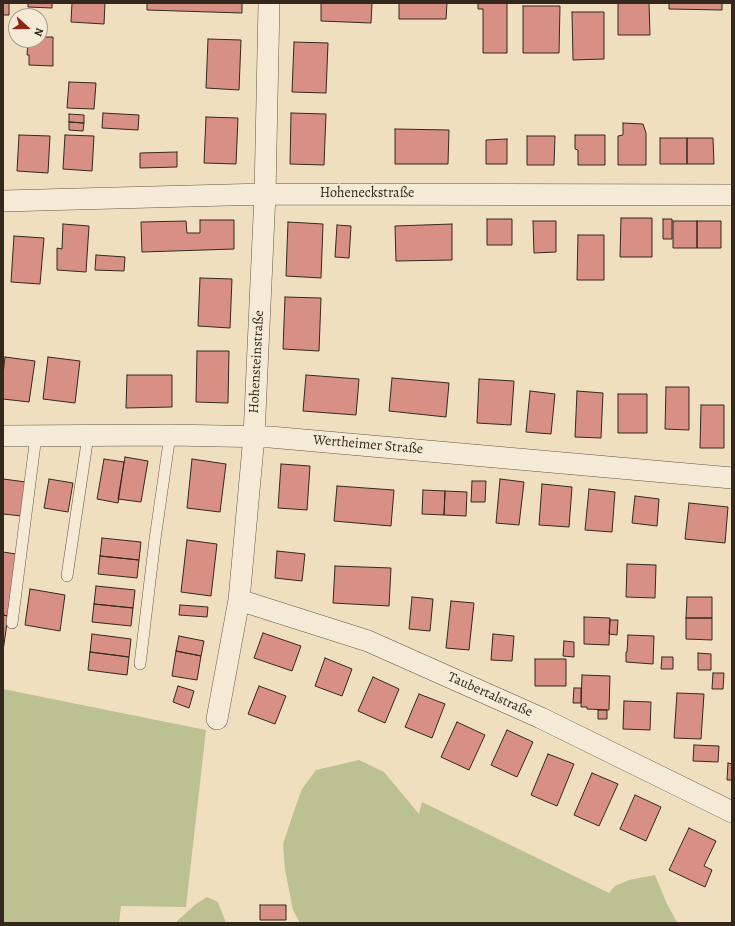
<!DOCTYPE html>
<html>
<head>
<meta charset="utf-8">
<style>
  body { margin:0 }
  #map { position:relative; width:735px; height:926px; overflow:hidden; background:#f0dfbf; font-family:Alegreya,serif }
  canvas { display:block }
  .frame { position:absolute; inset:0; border:4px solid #34281e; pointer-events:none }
  .north { position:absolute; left:8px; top:8px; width:40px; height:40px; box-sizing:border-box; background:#f5ead5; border:1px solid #a89c8c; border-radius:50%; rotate:111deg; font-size:11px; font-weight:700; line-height:16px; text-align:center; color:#34281e }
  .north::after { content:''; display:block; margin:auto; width:14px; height:18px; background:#8f2418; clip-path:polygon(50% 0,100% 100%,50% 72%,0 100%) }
</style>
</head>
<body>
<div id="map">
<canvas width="735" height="926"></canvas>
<div class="frame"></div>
<div class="north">N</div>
</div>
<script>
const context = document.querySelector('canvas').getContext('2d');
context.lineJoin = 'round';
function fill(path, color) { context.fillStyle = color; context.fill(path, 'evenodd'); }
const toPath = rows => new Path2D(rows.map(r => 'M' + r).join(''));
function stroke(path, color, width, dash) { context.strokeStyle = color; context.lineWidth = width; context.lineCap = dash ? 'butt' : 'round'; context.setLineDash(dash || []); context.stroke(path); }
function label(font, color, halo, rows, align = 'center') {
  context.font = font + ' Alegreya,serif'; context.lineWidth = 4; context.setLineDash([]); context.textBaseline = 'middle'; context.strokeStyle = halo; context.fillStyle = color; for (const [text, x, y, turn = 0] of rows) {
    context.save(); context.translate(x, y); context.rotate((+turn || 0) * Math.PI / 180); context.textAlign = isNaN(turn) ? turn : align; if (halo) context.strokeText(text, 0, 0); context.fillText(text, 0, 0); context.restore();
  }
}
fill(toPath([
  [3,689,206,730,186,907,121,906,119,923,3,923],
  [359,760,384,772,419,814,422,802,609,893,615,886,629,880,655,875,667,904,677,922,679,923,300,923,293,910,285,870,283,844,294,811,302,789,316,770],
  [207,897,218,902,226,923,177,923,177,921,196,904]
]), '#bbc191');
const building = toPath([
  [3,3,9,3,9,15,3,15,3,3],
  [28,3,52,3,52,8,28,7,28,3],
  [72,3,105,3,104,24,71,22,72,3],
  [147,3,242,3,242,13,147,10,147,3],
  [321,3,372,3,371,23,321,21,321,3],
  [399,3,447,3,446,19,399,19,399,3],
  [478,3,507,3,507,53,483,53,483,9,478,9,478,3],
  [618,3,649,3,650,35,618,35,618,3],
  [669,3,722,3,722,10,669,9,669,3],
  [523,6,560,6,559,53,523,53,523,6],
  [572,12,604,12,604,59,573,60,572,12],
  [40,37,53,37,53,66,29,65,29,55,27,55,28,43,29,43,29,40,40,40,40,37],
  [208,39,241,40,239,90,206,88,208,39],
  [294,42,328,43,326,93,292,92,294,42],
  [69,82,96,83,94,109,67,108,69,82],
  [103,113,139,115,138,130,102,128,103,113],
  [291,113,326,114,324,165,290,164,291,113],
  [69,114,84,115,84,123,69,122,69,114],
  [206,117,238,118,236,164,204,163,206,117],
  [69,122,84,123,83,131,69,130,69,122],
  [623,123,643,124,646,133,646,165,618,165,618,136,623,135,623,123],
  [395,129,449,130,448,164,395,164,395,129],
  [19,135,50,136,48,173,17,171,19,135],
  [65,135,94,136,92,171,63,169,65,135],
  [575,135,605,135,605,165,578,165,578,150,575,149,575,135],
  [527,136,555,136,554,165,527,165,527,136],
  [660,138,687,138,687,164,660,164,660,138],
  [687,138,713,138,714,164,687,164,687,138],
  [507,139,507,164,486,164,486,140,507,139],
  [177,152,177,167,140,168,140,153,177,152],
  [621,218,652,218,652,257,620,257,621,218],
  [487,219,512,219,512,245,487,245,487,219],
  [663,219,672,219,672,239,663,239,663,219],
  [200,220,234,220,234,249,142,252,141,222,186,221,187,233,200,233,200,220],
  [533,221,556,221,556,252,534,253,533,221],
  [673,221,697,221,697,248,673,248,673,221],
  [697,221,721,221,721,248,697,248,697,221],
  [288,222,323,224,321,278,286,276,288,222],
  [63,224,89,226,86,272,57,270,57,248,62,249,63,224],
  [452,224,452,260,396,261,395,226,452,224],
  [337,225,351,226,349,258,335,257,337,225],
  [578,235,604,235,604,280,577,280,578,235],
  [14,236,44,238,40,284,11,282,14,236],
  [96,255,125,257,124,271,95,270,96,255],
  [200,278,232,279,230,328,198,326,200,278],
  [285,297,321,298,319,351,283,349,285,297],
  [197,351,229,351,228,403,196,402,197,351],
  [5,357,35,361,29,402,3,399,3,374,5,357],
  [48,357,80,361,75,403,43,399,48,357],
  [127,375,172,375,172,407,126,408,127,375],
  [306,375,359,379,356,415,303,411,306,375],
  [392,378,449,383,446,417,389,411,392,378],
  [479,379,514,381,511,425,477,423,479,379],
  [666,387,689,387,689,430,665,429,666,387],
  [530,391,555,394,551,434,526,432,530,391],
  [577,391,603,393,601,438,575,437,577,391],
  [618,394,647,394,647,433,618,433,618,394],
  [701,405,724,405,724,448,700,448,701,405],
  [125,457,148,461,141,502,118,499,125,457],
  [104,459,124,462,118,503,97,499,104,459],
  [192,459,226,464,220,512,187,508,192,459],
  [281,464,310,466,307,510,278,508,281,464],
  [3,479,26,482,22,516,3,514,3,479],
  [49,479,73,483,68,512,44,508,49,479],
  [500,479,524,482,519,525,496,523,500,479],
  [472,481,486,481,485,502,471,502,472,481],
  [542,484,572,487,569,527,539,525,542,484],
  [337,486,394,490,391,526,334,521,337,486],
  [589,489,615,492,612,532,585,530,589,489],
  [423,490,445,491,444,515,422,514,423,490],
  [445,491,467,492,466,516,444,515,445,491],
  [635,496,659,499,657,526,632,523,635,496],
  [689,503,728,507,725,543,685,539,689,503],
  [102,538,141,542,139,560,100,556,102,538],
  [187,540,217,544,211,596,181,592,187,540],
  [277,551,305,554,302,581,275,578,277,551],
  [3,552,16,554,8,616,3,615,3,552],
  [100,556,139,560,137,578,98,574,100,556],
  [627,564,656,565,655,598,626,597,627,564],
  [335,566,391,568,389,606,333,603,335,566],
  [96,586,135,590,133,608,94,604,96,586],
  [30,589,65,595,60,631,25,625,30,589],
  [412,597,433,599,430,631,409,629,412,597],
  [687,597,712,597,712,618,686,618,687,597],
  [451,601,474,603,469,650,446,648,451,601],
  [94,604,133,608,131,626,92,622,94,604],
  [180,605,208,607,207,617,179,615,180,605],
  [3,615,8,616,3,651,3,615],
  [584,617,610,618,609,645,584,644,584,617],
  [686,618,712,618,712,640,686,639,686,618],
  [610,620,618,620,617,635,609,634,610,620],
  [263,633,301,646,292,671,254,658,263,633],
  [92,634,131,639,129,657,90,652,92,634],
  [493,634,514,636,512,661,491,660,493,634],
  [628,635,654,636,653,664,626,662,626,652,627,652,628,635],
  [179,636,204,641,201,656,176,651,179,636],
  [564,641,574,642,574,657,563,656,564,641],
  [176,651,201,656,197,680,172,676,176,651],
  [90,652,129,657,127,675,88,670,90,652],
  [698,653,711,654,711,670,698,670,698,653],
  [662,657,673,657,673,669,661,669,662,657],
  [325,658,352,669,342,696,315,686,325,658],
  [535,659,566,659,566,686,535,686,535,659],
  [713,673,724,673,723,689,712,689,713,673],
  [582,675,610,676,609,710,587,709,587,707,581,707,582,675],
  [373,677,399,689,385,723,358,711,373,677],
  [178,686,194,691,189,708,173,702,178,686],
  [259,686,286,696,275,724,248,714,259,686],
  [574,688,581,688,581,703,573,703,574,688],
  [677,693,704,694,701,739,674,738,677,693],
  [419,694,445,704,432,738,405,727,419,694],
  [624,701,651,702,650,730,623,729,624,701],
  [598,710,607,710,607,719,598,719,598,710],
  [457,722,485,735,469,770,441,757,457,722],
  [507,730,533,742,517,777,491,765,507,730],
  [694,745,719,746,718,762,693,761,694,745],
  [548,754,574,764,557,806,531,795,548,754],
  [728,763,732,764,732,780,727,780,728,763],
  [592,773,618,784,599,826,574,815,592,773],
  [635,795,661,807,646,841,620,829,635,795],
  [689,828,716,841,704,866,712,870,705,887,669,870,689,828],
  [260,905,286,905,286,920,260,920,260,905]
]);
fill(building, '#d88f84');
stroke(building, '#34281e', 1);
const service = toPath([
  [67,576,88,436],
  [12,623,36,436],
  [140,664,155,539,170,435]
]);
const minor = toPath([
  [3,201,265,194,732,195],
  [3,436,170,435,270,437,732,478],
  [239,600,368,641,541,718,732,812],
  [217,719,239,600,254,436,265,194,269,3]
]);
stroke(service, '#635646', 12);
stroke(minor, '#635646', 22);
stroke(service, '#f5ead5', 11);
stroke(minor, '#f5ead5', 21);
label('14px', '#34281e', '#f5ead5', [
  ["Hoheneckstraße",367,194],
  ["Hohensteinstraße",257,362,-87],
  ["Wertheimer Straße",368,445,5],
  ["Taubertalstraße",490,695,24]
]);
</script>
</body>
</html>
